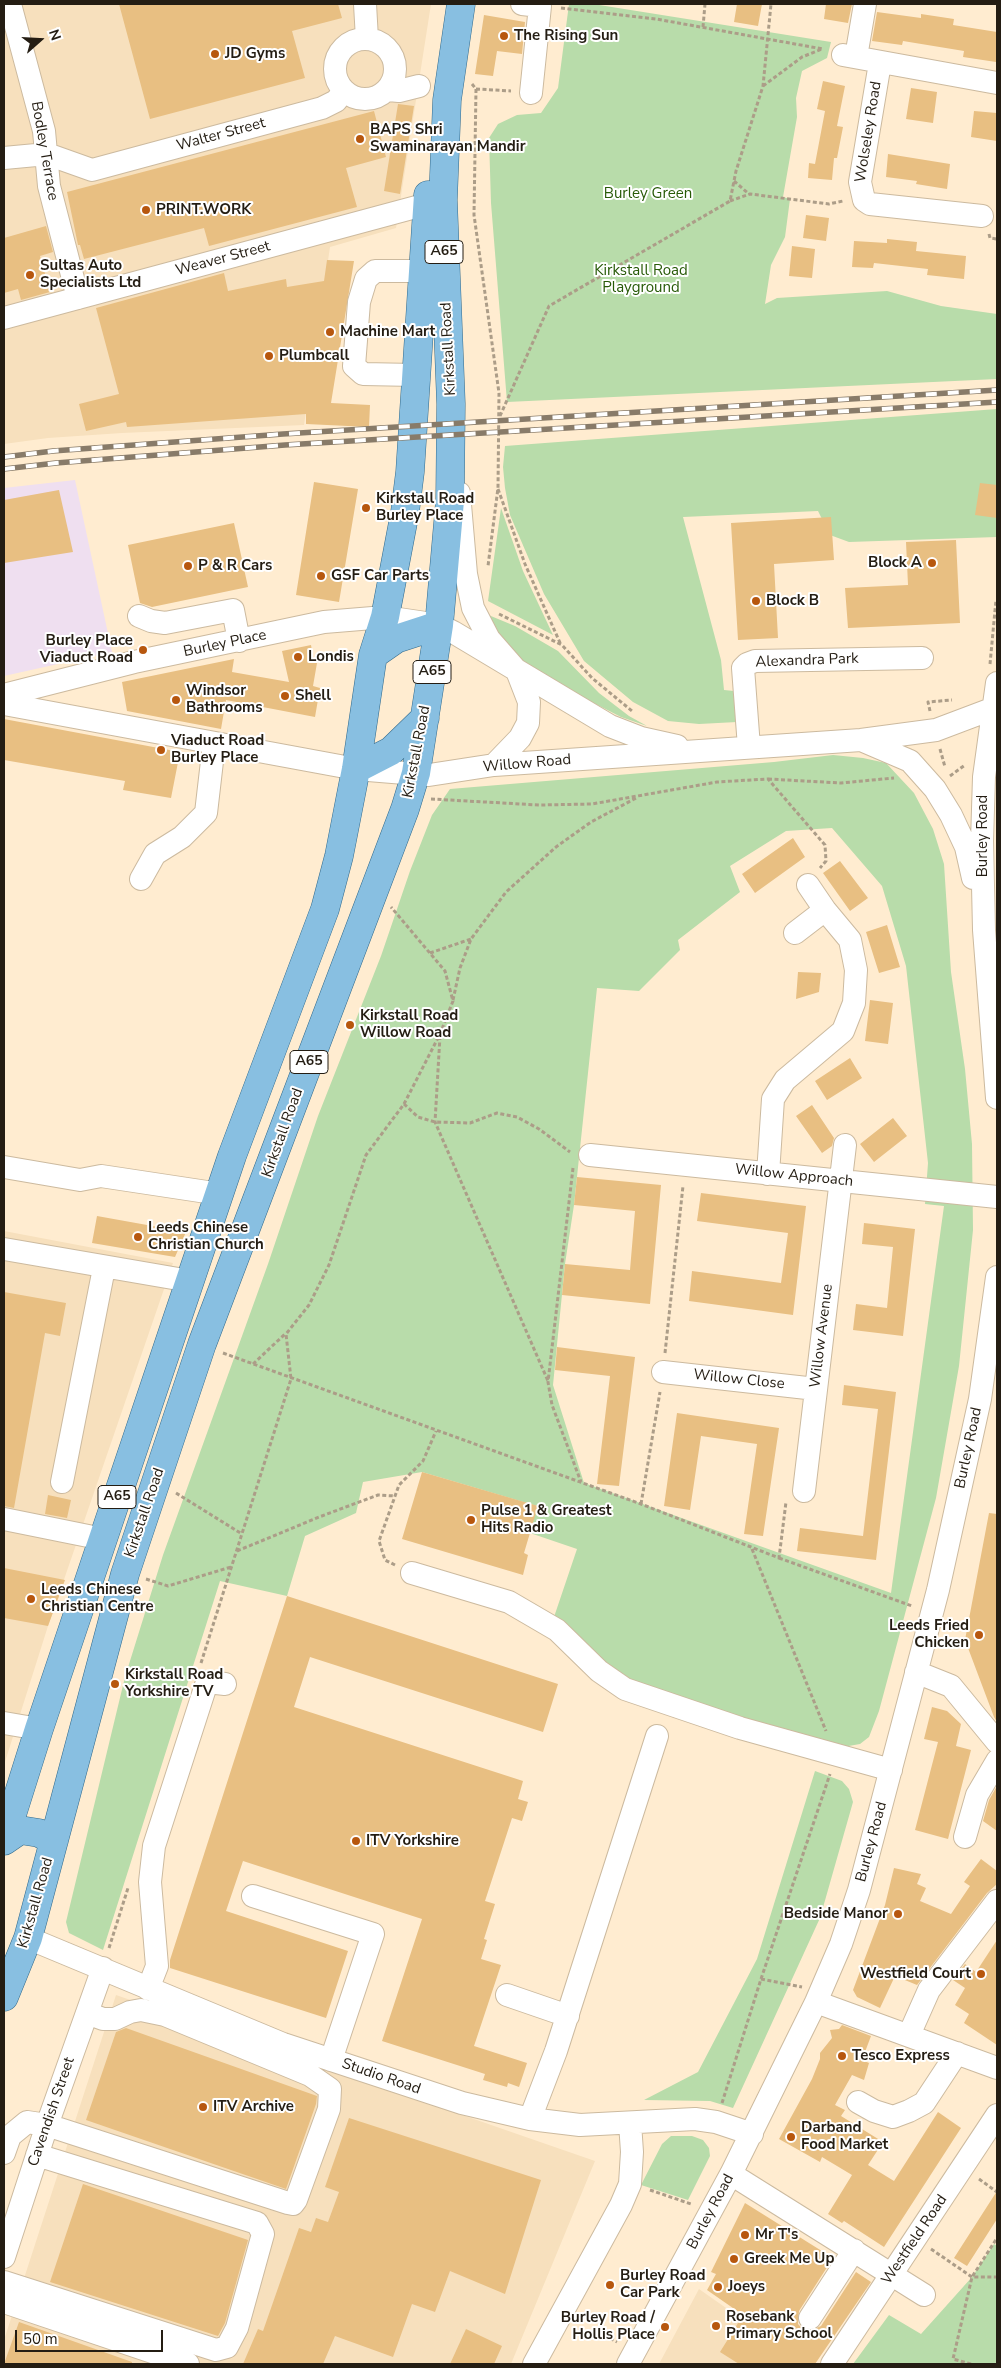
<!DOCTYPE html>
<html>
<head>
<meta charset="utf-8">
<style>
  body { margin:0 }
  #map { position:relative; width:1001px; height:2368px; overflow:hidden; background:#ffecd0; font-family:"Nunito Sans",sans-serif }
  canvas { display:block }
  .frame { position:absolute; inset:0; border:5px solid #241d13; pointer-events:none }
  .north { position:absolute; left:15px; top:15px; width:50px; height:50px; -webkit-text-stroke:4px #fff; paint-order:stroke; rotate:71deg; font-size:14px; font-weight:700; line-height:20px; text-align:center; color:#241d13 }
  .north::after { content:''; display:block; margin:auto; width:18px; height:22px; background:#241d13; clip-path:polygon(50% 0,100% 100%,50% 72%,0 100%) }
  .scale { position:absolute; left:15px; top:2330px; width:148px; height:22px; box-sizing:border-box; border:2px solid #241d13; border-top:0; padding-left:6px; font-size:15px; line-height:18px; white-space:nowrap; color:#241d13; -webkit-text-stroke:4px #fff; paint-order:stroke }
</style>
</head>
<body>
<div id="map">
<canvas width="1001" height="2368"></canvas>
<div class="frame"></div>
<div class="north">N</div>
<div class="scale">50 m</div>
</div>
<script>
const context = document.querySelector('canvas').getContext('2d');
context.lineJoin = 'round';
function fill(path, color) { context.fillStyle = color; context.fill(path, 'evenodd'); }
const toPath = rows => new Path2D(rows.map(r => 'M' + r).join(''));
function stroke(path, color, width, dash) { context.strokeStyle = color; context.lineWidth = width; context.lineCap = dash ? 'butt' : 'round'; context.setLineDash(dash || []); context.stroke(path); }
function label(font, color, halo, rows, align = 'center') {
  context.font = font + ' "Nunito Sans",sans-serif'; context.lineWidth = 4; context.setLineDash([]); context.textBaseline = 'middle'; context.strokeStyle = halo; context.fillStyle = color; for (const [text, x, y, turn = 0] of rows) {
    context.save(); context.translate(x, y); context.rotate((+turn || 0) * Math.PI / 180); context.textAlign = isNaN(turn) ? turn : align; if (halo) context.strokeText(text, 0, 0); context.fillText(text, 0, 0); context.restore();
  }
}
fill(toPath([
  [75,480,112,652,4,676,4,488]
]), '#efdff0');
fill(toPath([
  [4,4,431,4,396,228,330,247,304,425,122,433,48,438,4,444],
  [4,1231,173,1263,48,1626,4,1765],
  [116,1995,595,2161,511,2364,4,2364,4,2340],
  [699,2289,806,2364,659,2364]
]), '#f7e0bd');
fill(toPath([
  [569,4,593,4,831,42,827,58,802,71,796,98,797,117,783,197,790,199,785,237,771,265,765,304,777,298,887,291,941,306,997,314,997,379,507,402,491,203,489,138,498,124,517,115,541,113,558,88],
  [997,409,997,537,849,542,830,535,818,511,683,517,721,660,724,690,734,691,737,722,699,724,668,721,633,702,584,661,544,594,510,515,505,488,503,467,505,446],
  [501,508,523,571,553,635,488,601],
  [486,614,515,626,558,651,599,693,629,716,647,726,621,717,584,698,516,657,502,641],
  [833,755,863,758,886,763,914,793,933,829,944,864,951,972,965,1069,972,1144,973,1230,959,1366,936,1498,879,1711,869,1737,860,1744,843,1747,825,1746,619,1675,554,1617,577,1549,530,1533,537,1506,422,1472,363,1482,356,1513,305,1536,287,1596,220,1581,103,1950,69,1933,66,1922,125,1677,163,1555,268,1264,318,1116,381,956,410,871,432,815,450,789,774,762],
  [832,828,882,886,906,966,928,1163,925,1204,944,1206,891,1593,584,1483,553,1385,565,1264,574,1205,597,988,639,991,680,950,678,940,740,892,730,866,786,831],
  [815,1771,842,1781,849,1789,853,1802,820,1918,733,2108,710,2101,644,2100,698,2072,757,1959],
  [671,2136,692,2136,703,2140,709,2148,710,2156,688,2200,641,2185,662,2144],
  [994,2244,997,2246,997,2364,853,2364,889,2315,921,2334,972,2277]
]), '#b8dcaa');
fill(toPath([
  [119,4,338,4,342,18,292,31,305,78,150,119],
  [737,4,762,4,758,26,734,22],
  [826,4,852,4,848,23,824,19],
  [877,12,921,18,921,14,954,19,953,25,997,32,996,62,963,57,964,51,903,41,902,45,872,41],
  [484,15,525,22,522,54,497,51,493,76,475,74],
  [823,81,845,86,837,126,843,127,837,158,834,158,832,180,808,178,809,163,815,164,825,111,817,109],
  [911,88,937,92,933,123,906,119],
  [398,104,414,106,400,194,384,191],
  [374,111,386,157,346,168,357,207,209,246,204,228,84,259,80,245,78,245,67,192],
  [974,111,997,113,997,141,971,137],
  [888,154,950,164,947,189,916,184,917,181,886,177],
  [806,215,829,218,826,241,803,238],
  [46,226,53,252,40,256,50,292,21,300,18,289,4,293,4,238],
  [887,239,917,242,916,251,966,256,964,279,927,275,928,269,874,263,873,268,852,267,854,241,887,243],
  [792,246,815,249,812,278,789,276],
  [327,260,354,261,331,403,370,405,369,427,306,424,306,414,127,427,126,422,86,431,79,404,119,394,96,308,224,273,228,291,286,279,287,287,324,281],
  [314,482,358,489,339,602,296,595],
  [980,483,997,485,997,518,975,515],
  [59,490,73,552,4,563,4,500],
  [831,517,834,560,774,564,778,638,738,640,731,523],
  [234,523,248,587,152,607,140,603,128,545],
  [956,540,960,623,848,628,845,588,908,585,906,542],
  [311,645,314,662,317,663,313,686,320,688,315,717,226,700,221,729,127,711,122,682,234,659,232,672,289,682,282,651],
  [4,719,180,752,171,798,123,790,125,781,4,760],
  [793,838,805,857,755,893,742,874],
  [840,861,868,898,850,911,823,873],
  [887,925,900,967,879,973,866,932],
  [798,972,821,973,819,992,796,999],
  [870,1000,893,1003,888,1044,865,1041],
  [850,1058,862,1078,827,1100,815,1081],
  [812,1105,834,1138,832,1146,822,1153,796,1116],
  [893,1118,907,1136,874,1162,860,1144],
  [577,1177,661,1185,650,1304,562,1295,565,1264,630,1270,635,1211,574,1205],
  [701,1193,806,1206,793,1315,689,1301,692,1271,781,1283,788,1233,697,1221],
  [97,1216,186,1232,175,1257,92,1243],
  [864,1223,915,1229,903,1336,853,1330,856,1304,887,1308,893,1247,862,1244],
  [4,1292,66,1303,60,1336,45,1333,14,1508,4,1506],
  [557,1347,635,1357,619,1486,597,1484,610,1376,555,1370],
  [844,1385,896,1392,876,1560,797,1551,800,1528,863,1536,878,1409,842,1405],
  [677,1413,779,1428,763,1536,744,1534,757,1444,701,1436,690,1510,664,1506],
  [422,1472,538,1506,524,1553,528,1555,523,1575,402,1539],
  [48,1495,71,1500,67,1518,45,1514],
  [989,1513,997,1514,997,1722,994,1717,965,1640],
  [4,1568,65,1580,48,1626,4,1618],
  [287,1596,558,1684,543,1732,310,1657,294,1707,523,1781,518,1799,528,1802,522,1821,512,1818,485,1901,495,1904,484,1939,487,1940,481,1959,501,1965,474,2046,527,2063,519,2087,508,2083,507,2087,483,2080,485,2074,382,2041,422,1919,243,1861,226,1911,348,1951,326,2018,170,1968,170,1960],
  [932,1707,947,1711,961,1724,956,1746,971,1750,948,1839,915,1830,938,1742,924,1739],
  [997,1786,997,1831,983,1821,989,1800],
  [981,1859,997,1871,997,1884,987,1893,917,1985,895,1976,880,2008,857,1997,853,1990,885,1905,894,1868,921,1874,917,1884,926,1888,920,1901,951,1914,970,1886,964,1882],
  [997,1940,997,2045,964,2023,969,2014,955,2005,965,1988,953,1980,965,1964,976,1972],
  [842,2025,871,2036,862,2060,869,2063,864,2080,852,2075,835,2105,845,2110,841,2116,883,2142,868,2165,894,2181,938,2112,961,2128,884,2247,844,2221,842,2223,828,2214,852,2175,822,2157,820,2162,779,2139,812,2079,820,2059,820,2053,832,2038,830,2030,839,2029],
  [126,2028,317,2096,316,2104,286,2189,86,2120,116,2032],
  [349,2118,541,2180,505,2294,450,2271,435,2312,412,2304,393,2357,335,2336,323,2364,243,2364,258,2329,263,2331,299,2228,311,2232,316,2218,328,2222,339,2192,325,2187],
  [83,2184,248,2240,225,2323,218,2336,50,2282],
  [997,2191,997,2219,967,2266,954,2258],
  [745,2203,833,2258,799,2311,798,2324,803,2329,810,2331,821,2326,856,2272,871,2282,815,2364,739,2364,720,2352,743,2315,707,2290,716,2274,711,2272],
  [19,2322,132,2362,132,2364,4,2364],
  [466,2329,502,2346,494,2364,450,2364]
]), '#e8bf82');
const minor = toPath([
  [10,4,44,131,49,186,78,298],
  [365,4,367,39],
  [522,4,540,6,531,93],
  '335 69a30 30 0 1 1 60 0a30 30 0 1 1-60 0Z',
  [843,55,997,83],
  [856,57,865,4],
  [880,63,860,182,864,200,870,204,982,216],
  [388,90,399,91,419,86],
  [4,158,47,154,92,170,322,108,336,101,344,91],
  [4,318,442,200],
  [415,375,363,374,354,366,359,302,366,279,375,271,422,271],
  [459,493,466,574,473,608,489,639,517,671,529,702,528,723,520,738,494,765],
  [139,616,151,621,165,623,233,610,239,641],
  [997,683,984,777,982,841,984,930,997,1098],
  [4,695,134,662,324,622,385,617,439,625,453,632,610,726,641,738,677,746],
  [4,704,356,769,429,775,494,765,861,740,936,730,997,707],
  [861,740,910,761,935,789,951,815,966,847,973,878],
  [749,747,743,668,747,664,755,661,922,658],
  [141,879,155,854,182,837,206,813,214,744],
  [795,933,825,910],
  [590,1155,997,1197],
  [4,1167,80,1180,101,1176,220,1194],
  [768,1174,773,1099,785,1080,843,1031,854,1003,856,970,850,940,825,910,808,885],
  [4,1249,190,1281],
  [663,1372,816,1389],
  [62,1482,104,1268],
  [804,1491,845,1145],
  [4,1519,103,1539],
  [412,1573,509,1602,557,1630,599,1671,625,1689,740,1728,891,1770],
  [916,1672,951,1686,997,1742],
  [4,1723,39,1729],
  [965,1837,977,1795,997,1761],
  [253,1896,373,1934,331,2060],
  [28,1938,283,2044,462,2103,530,2119,580,2125,695,2119,716,2122,752,2134],
  [148,1989,157,1966,150,1882,154,1846,207,1682,225,1684],
  [507,1995,568,2016],
  [816,2002,997,2068],
  [909,2035,929,1990,997,1901],
  [858,2102,874,2111,893,2117,909,2111,924,2103,957,2053],
  [530,2119,556,2051,657,1736],
  [4,2153,10,2136,27,2122,47,2125,288,2203,293,2204,296,2200,329,2109,330,2089,310,2075,165,2015,141,2010,130,2012,115,2019,103,2019,87,2013],
  [731,2174,924,2295],
  [4,2257,46,2128,103,1968],
  [4,2282,216,2350,227,2347,237,2328,263,2234,257,2223,37,2155],
  [4,2302,188,2364],
  [810,2318,854,2250],
  [534,2364,621,2205,630,2184,632,2152,630,2123],
  [628,2364,731,2174,816,2002,841,1944,859,1890,938,1590,980,1399,997,1277],
  [832,2364,997,2115]
]);
const major = toPath([
  [373,655,396,639,439,625],
  [356,769,391,751,425,718],
  [4,1840,39,1729,232,1156,325,909,339,856,356,769,373,655,385,617,405,512,410,472,428,195],
  [4,1841,20,1830,39,1833,54,1841],
  [4,1997,28,1938,125,1574,202,1344,405,809,416,773,439,625,450,500,451,404,443,200,447,100,461,4]
]);
stroke(minor, '#ccba9f', 24);
stroke(major, '#326a8c', 29);
stroke(toPath([
  [561,8,656,19,823,49],
  [703,27,705,4],
  [472,84,476,89,474,215,499,393,498,488,488,566],
  [763,86,802,57,822,49],
  [476,89,511,91],
  [734,181,749,194],
  [730,201,750,194,829,204,843,201],
  [989,234,990,238,997,239],
  [500,416,549,306,730,201,736,171,763,86,771,4],
  [498,489,525,564,561,645],
  [499,614,562,645,592,678,632,711],
  [990,664,996,600],
  [930,711,928,702,952,700],
  [940,749,945,767],
  [950,776,965,765],
  [768,779,841,783,894,778],
  [431,799,539,805,592,804,717,782,768,779,825,845,826,861,820,868],
  [430,953,471,939],
  [453,1000,460,968,471,939,506,892,556,847,591,822,638,797],
  [440,1036,435,1122,548,1381],
  [404,1104,418,1117,435,1122,470,1123,497,1113,517,1117,539,1129,570,1152],
  [573,1168,548,1382,552,1405,581,1482],
  [223,1353,641,1504,779,1558,786,1502],
  [665,1353,683,1186],
  [253,1364,285,1334],
  [176,1493,242,1534],
  [641,1504,660,1392],
  [752,1549,826,1731],
  [237,1551,319,1517,378,1495,395,1496],
  [779,1558,912,1606],
  [395,1565,385,1560,379,1541,399,1485,423,1461,436,1431],
  [146,1579,168,1586,231,1567],
  [201,1663,291,1379,286,1334,309,1305,329,1265,366,1155,404,1104,440,1034,453,1001,445,971,391,907],
  [109,1948,128,1888],
  [761,1979,802,1987],
  [722,2103,761,1979,830,1774],
  [979,2179,997,2192],
  [650,2190,691,2204],
  [931,2249,972,2277,997,2277],
  [593,2329,617,2342],
  [971,2364,953,2359,972,2277,997,2238]
]), '#ac9d88', 3, [4, 2.5]);
stroke(minor, '#fff', 22);
stroke(major, '#88bfe1', 28);
const rail = toPath([
  [4,457,53,451,283,434,997,390],
  [4,469,56,463,285,445,997,402]
]);
stroke(rail, '#887b69', 5.5);
stroke(rail, '#fff', 4, [11]);
for (const [x, y, r, color] of [
  [504,36,5,"#b7570e"],
  [215,54,5,"#b7570e"],
  [360,139,5,"#b7570e"],
  [146,210,5,"#b7570e"],
  [30,275,5,"#b7570e"],
  [330,332,5,"#b7570e"],
  [269,356,5,"#b7570e"],
  [366,508,5,"#b7570e"],
  [932,563,5,"#b7570e"],
  [188,566,5,"#b7570e"],
  [321,576,5,"#b7570e"],
  [756,601,5,"#b7570e"],
  [143,650,5,"#b7570e"],
  [298,657,5,"#b7570e"],
  [285,696,5,"#b7570e"],
  [176,700,5,"#b7570e"],
  [161,750,5,"#b7570e"],
  [350,1025,5,"#b7570e"],
  [138,1237,5,"#b7570e"],
  [471,1520,5,"#b7570e"],
  [31,1599,5,"#b7570e"],
  [979,1635,5,"#b7570e"],
  [115,1684,5,"#b7570e"],
  [356,1841,5,"#b7570e"],
  [898,1914,5,"#b7570e"],
  [981,1974,5,"#b7570e"],
  [842,2056,5,"#b7570e"],
  [203,2107,5,"#b7570e"],
  [791,2137,5,"#b7570e"],
  [745,2235,5,"#b7570e"],
  [734,2259,5,"#b7570e"],
  [610,2285,5,"#b7570e"],
  [718,2287,5,"#b7570e"],
  [716,2326,5,"#b7570e"],
  [665,2327,5,"#b7570e"]
]) { const dot = new Path2D(); dot.arc(x, y, r, 0, 2 * Math.PI); context.fillStyle = color; context.fill(dot); stroke(dot, '#fff', 2); }
for (const [x, y, w] of [
  [444,252,38],
  [432,672,38],
  [309,1062,38],
  [117,1497,38]
]) { const box = new Path2D(); box.roundRect(x - w / 2, y - 11.5, w, 23, 4); context.fillStyle = '#fff'; context.fill(box); stroke(box, '#241d13', 1); }
label('bold 14px', '#241d13', null, [
  ["A65",444,252],
  ["A65",432,672],
  ["A65",309,1062],
  ["A65",117,1497]
]);
label('bold 15px', '#241d13', '#fff', [
  ["The Rising Sun",514,36],
  ["JD Gyms",225,54],
  ["BAPS Shri",370,130],
  ["Swaminarayan Mandir",370,147],
  ["PRINT.WORK",156,210],
  ["Sultas Auto",40,266],
  ["Specialists Ltd",40,283],
  ["Machine Mart",340,332],
  ["Plumbcall",279,356],
  ["Kirkstall Road",376,499],
  ["Burley Place",376,516],
  ["Block A",922,563,"right"],
  ["P & R Cars",198,566],
  ["GSF Car Parts",331,576],
  ["Block B",766,601],
  ["Burley Place",133,641,"right"],
  ["Viaduct Road",133,658,"right"],
  ["Londis",308,657],
  ["Windsor",186,691],
  ["Bathrooms",186,708],
  ["Shell",295,696],
  ["Viaduct Road",171,741],
  ["Burley Place",171,758],
  ["Kirkstall Road",360,1016],
  ["Willow Road",360,1033],
  ["Leeds Chinese",148,1228],
  ["Christian Church",148,1245],
  ["Pulse 1 & Greatest",481,1511],
  ["Hits Radio",481,1528],
  ["Leeds Chinese",41,1590],
  ["Christian Centre",41,1607],
  ["Leeds Fried",969,1626,"right"],
  ["Chicken",969,1643,"right"],
  ["Kirkstall Road",125,1675],
  ["Yorkshire TV",125,1692],
  ["ITV Yorkshire",366,1841],
  ["Bedside Manor",888,1914,"right"],
  ["Westfield Court",971,1974,"right"],
  ["Tesco Express",852,2056],
  ["ITV Archive",213,2107],
  ["Darband",801,2128],
  ["Food Market",801,2145],
  ["Mr T's",755,2235],
  ["Greek Me Up",744,2259],
  ["Burley Road",620,2276],
  ["Car Park",620,2293],
  ["Joeys",728,2287],
  ["Rosebank",726,2317],
  ["Primary School",726,2334],
  ["Burley Road /",655,2318,"right"],
  ["Hollis Place",655,2335,"right"]
], 'left');
label('15px', '#241d13', '#fff', [
  ["Wolseley Road",869,132,-81],
  ["Walter Street",221,135,-15],
  ["Bodley Terrace",44,151,80],
  ["Weaver Street",223,259,-15],
  ["Kirkstall Road",449,349,-93],
  ["Burley Place",225,644,-12],
  ["Alexandra Park",807,661,-2],
  ["Kirkstall Road",417,752,-79],
  ["Willow Road",527,764,-5],
  ["Burley Road",983,836,-90],
  ["Kirkstall Road",283,1133,-70],
  ["Willow Approach",794,1176,6],
  ["Willow Avenue",822,1336,-83],
  ["Willow Close",739,1380,6],
  ["Burley Road",969,1448,-78],
  ["Kirkstall Road",145,1513,-71],
  ["Burley Road",872,1842,-75],
  ["Kirkstall Road",36,1903,-74],
  ["Studio Road",381,2077,19],
  ["Cavendish Street",52,2112,-71],
  ["Burley Road",711,2212,-62],
  ["Westfield Road",915,2240,-56]
]);
label('15px', '#275a07', '#fff', [
  ["Burley Green",648,194],
  ["Kirkstall Road",641,271],
  ["Playground",641,288]
]);
</script>
</body>
</html>
